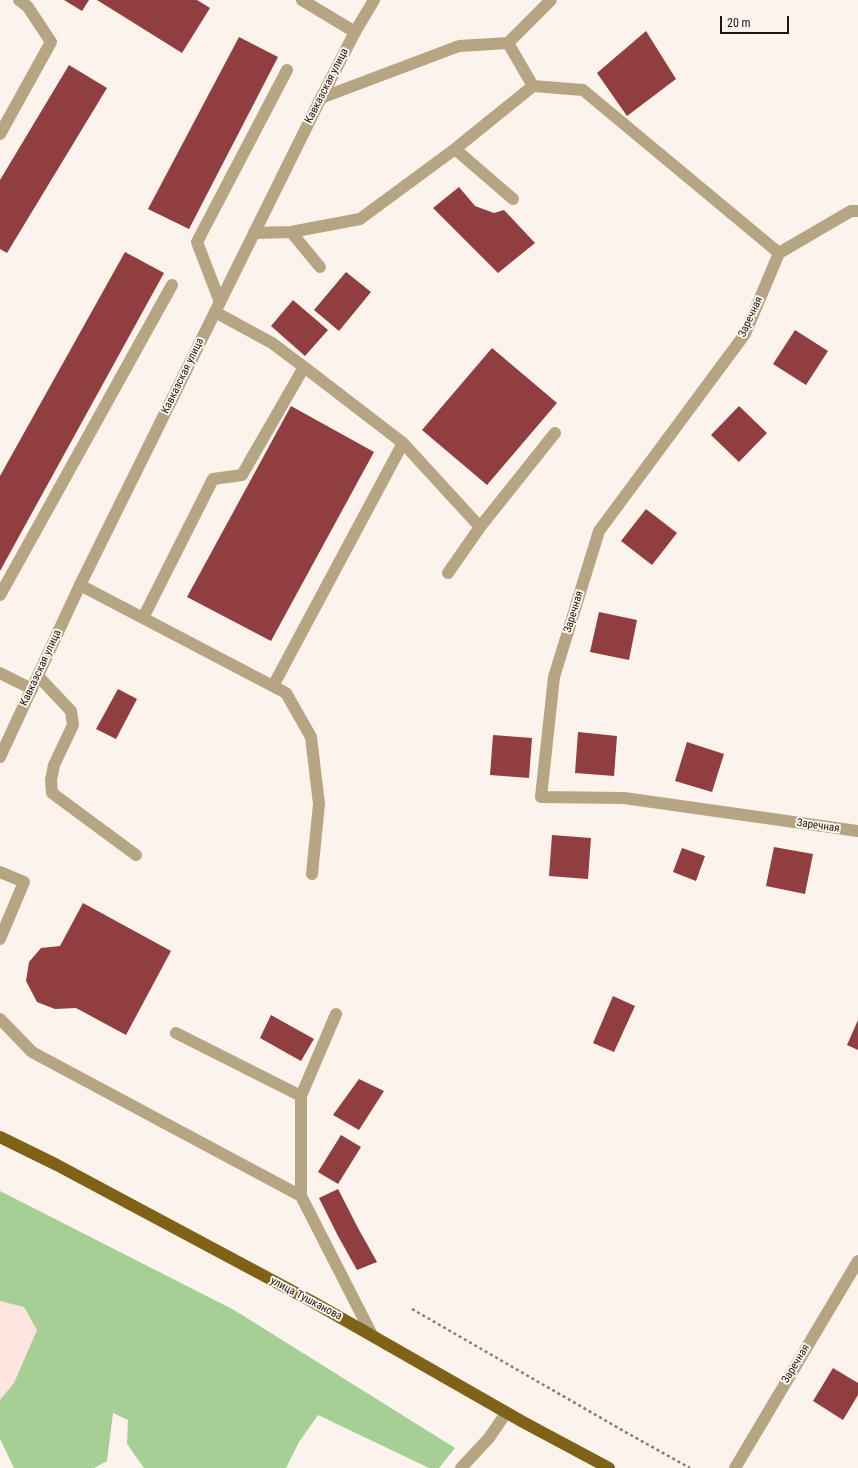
<!DOCTYPE html>
<html>
<head>
<meta charset="utf-8">
<style>
  body { margin:0 }
  #map { position:relative; width:858px; height:1468px; overflow:hidden; background:#fcf3ec; font-family:"Roboto Condensed",sans-serif }
  canvas { display:block }
  .scale { position:absolute; left:720px; top:16px; width:69px; height:18px; box-sizing:border-box; border:2px solid #1e1710; border-top:0; padding-left:5px; font-size:12px; line-height:14px; white-space:nowrap; color:#1e1710; -webkit-text-stroke:3px #fcf3ec; paint-order:stroke }
</style>
</head>
<body>
<div id="map">
<canvas width="858" height="1468"></canvas>
<div class="scale">20 m</div>
</div>
<script>
const context = document.querySelector('canvas').getContext('2d');
context.lineJoin = 'round';
function fill(path, color) { context.fillStyle = color; context.fill(path, 'evenodd'); }
const toPath = rows => new Path2D(rows.map(r => 'M' + r).join(''));
function stroke(path, color, width, dash) { context.strokeStyle = color; context.lineWidth = width; context.lineCap = dash ? 'butt' : 'round'; context.setLineDash(dash || []); context.stroke(path); }
function label(font, color, halo, rows, align = 'center') {
  context.font = font + ' "Roboto Condensed",sans-serif'; context.lineWidth = 4; context.setLineDash([]); context.textBaseline = 'middle'; context.strokeStyle = halo; context.fillStyle = color; for (const [text, x, y, turn = 0] of rows) {
    context.save(); context.translate(x, y); context.rotate((+turn || 0) * Math.PI / 180); context.textAlign = isNaN(turn) ? turn : align; if (halo) context.strokeText(text, 0, 0); context.fillText(text, 0, 0); context.restore();
  }
}
fill(toPath([
  [0,1286,82,1334,0,1436]
]), '#ffe4df');
fill(toPath([
  [0,1191,234,1310,455,1448,439,1468,429,1468,318,1415,299,1442,286,1468,144,1468,127,1444,128,1420,113,1413,107,1461,94,1468,14,1468,0,1439,0,1400,14,1383,37,1330,24,1307,0,1301]
]), '#a6cf95');
fill(toPath([
  [64,0,89,0,82,11],
  [97,0,197,0,210,8,182,53],
  [646,31,676,79,627,116,597,73],
  [239,37,278,57,189,229,148,209],
  [69,65,107,88,7,253,0,249,0,180],
  [459,187,475,206,494,213,504,210,535,243,498,273,433,208],
  [125,252,164,273,0,571,0,476],
  [346,272,371,292,339,331,314,310],
  [293,300,328,330,305,356,271,326],
  [795,330,828,351,806,385,773,364],
  [492,348,557,403,487,485,422,430],
  [291,406,374,452,271,641,187,597],
  [739,406,767,433,739,462,711,435],
  [646,509,677,533,652,565,621,541],
  [599,612,637,620,629,660,590,652],
  [118,689,137,699,116,739,96,729],
  [578,732,617,736,614,776,575,773],
  [493,735,532,738,529,778,490,775],
  [687,742,724,754,712,792,675,781],
  [552,835,591,838,588,879,549,876],
  [774,847,813,854,805,894,766,886],
  [682,848,705,856,696,881,673,872],
  [83,903,171,951,126,1035,76,1008,55,1009,37,1002,26,981,29,962,41,948,60,946],
  [613,996,635,1006,614,1052,593,1043],
  [271,1015,314,1039,301,1061,260,1038],
  [858,1020,858,1050,847,1045],
  [359,1079,384,1091,359,1130,333,1115],
  [341,1135,361,1147,338,1184,318,1172],
  [338,1189,358,1228,377,1262,357,1270,338,1236,319,1198],
  [833,1368,858,1383,858,1395,843,1420,813,1401]
]), '#903e3f');
stroke(toPath([
  [412,1309,620,1429,690,1468]
]), '#857d76', 2.5, [3, 3]);
stroke(toPath([
  [508,43,551,0],
  [321,98,459,46,508,43,533,86],
  [455,149,513,199],
  [291,232,320,267],
  [254,233,291,232,360,219,455,149,533,86,583,90,779,253],
  [215,312,272,343,304,367],
  [403,443,480,527],
  [448,573,480,527,555,433],
  [80,585,286,693,311,737,319,804,312,874],
  [0,595,172,285],
  [143,618,213,479,242,475,304,367,403,443,273,686],
  [0,673,32,689],
  [38,676,71,711,73,725,54,765,51,780,52,793,136,855],
  [0,872,24,882,0,939],
  [0,1019,32,1052,301,1196,372,1335],
  [176,1033,301,1096],
  [301,1196,301,1096,336,1014],
  [461,1468,489,1438,506,1413]
]), '#b5a583', 12);
stroke(toPath([
  [302,0,355,32],
  [0,134,51,42,28,7,19,0],
  [858,211,851,211,779,253,745,334,599,531,554,677,541,797,624,798,858,831],
  [220,302,197,242,287,70],
  [735,1468,858,1261]
]), '#b5a583', 12);
stroke(toPath([
  [0,757,80,585,220,302,321,98,355,32,374,0]
]), '#b5a583', 12);
stroke(toPath([
  [0,1137,57,1165,313,1302,523,1422,609,1468]
]), '#7f6218', 12);
label('11px', '#1e1710', '#fcf3ec', [
  ["Кавказская улица",327,86,-63],
  ["Заречная",751,317,-65],
  ["Кавказская улица",183,376,-64],
  ["Заречная",574,612,-73],
  ["Кавказская улица",41,668,-65],
  ["Заречная",818,826,8],
  ["улица Тушканова",306,1299,28],
  ["Заречная",796,1364,-59]
]);
</script>
</body>
</html>
